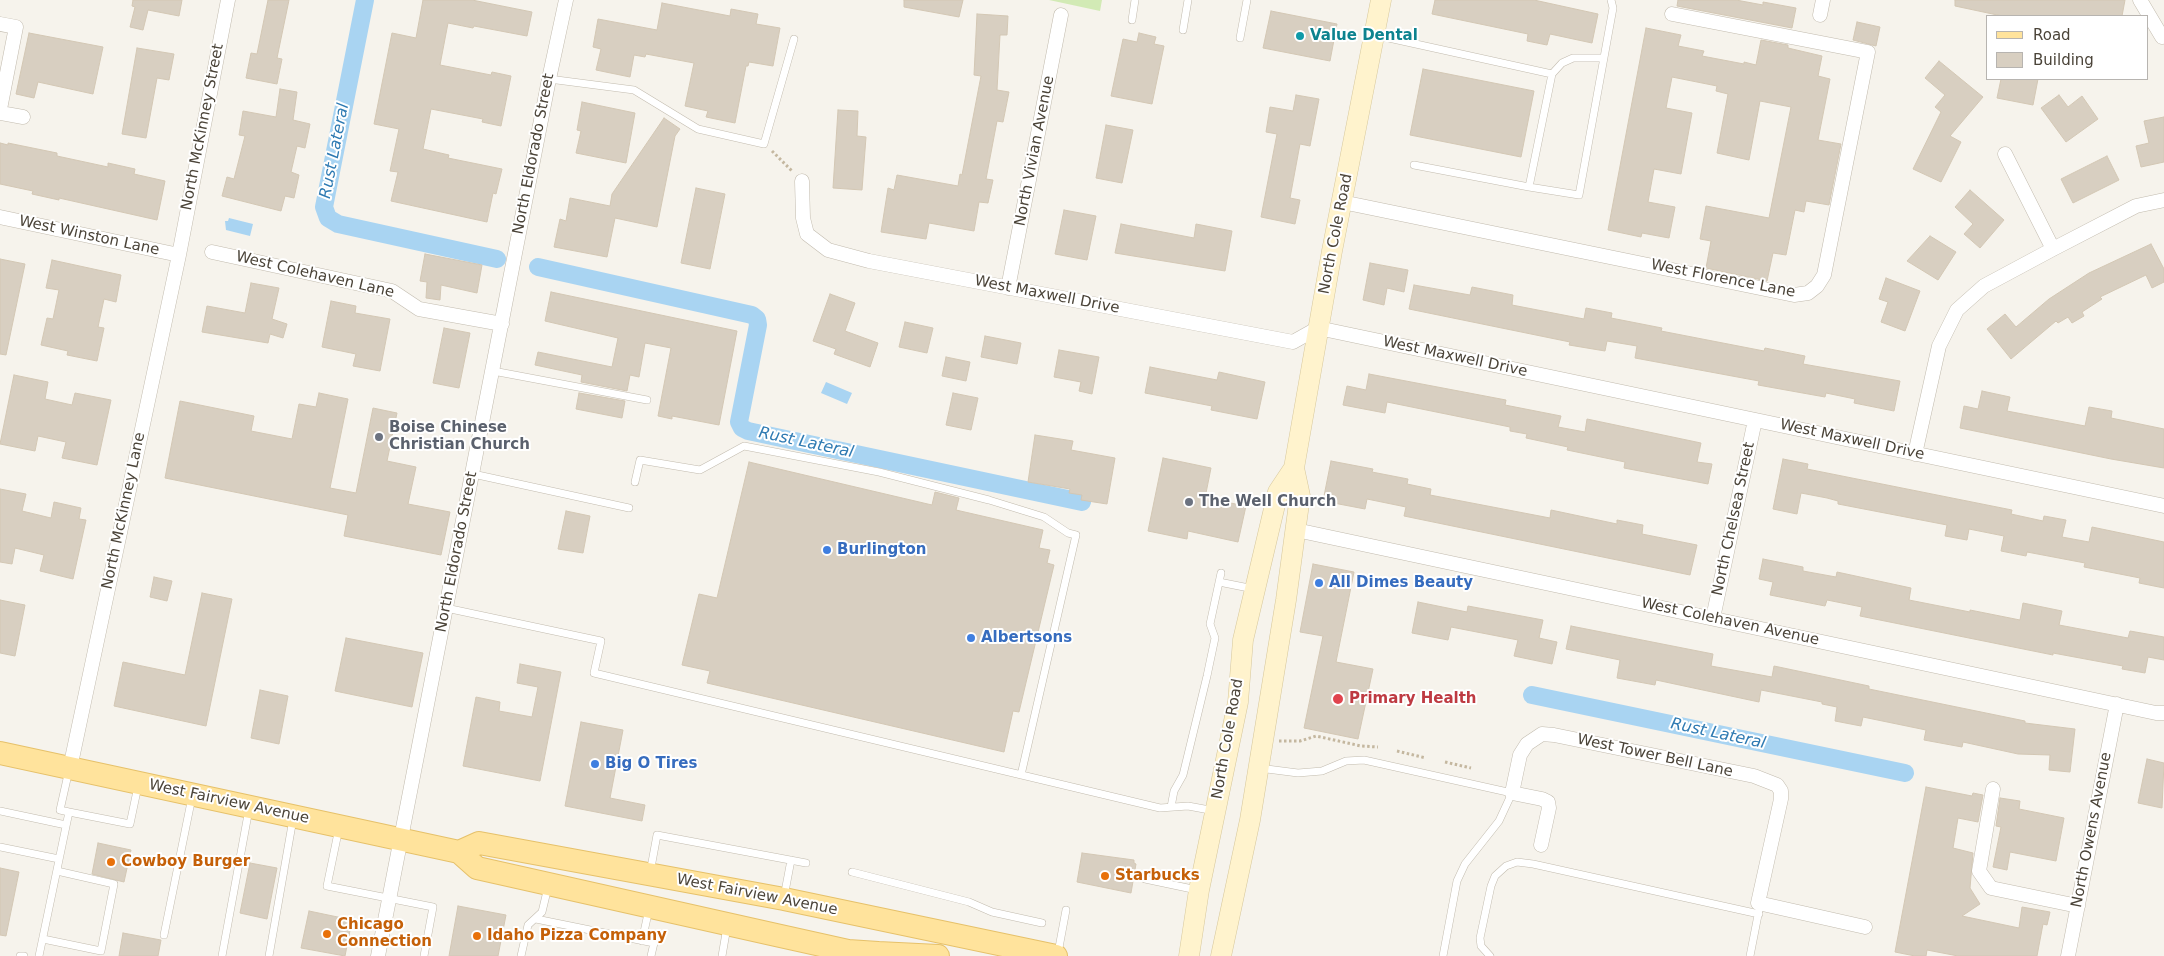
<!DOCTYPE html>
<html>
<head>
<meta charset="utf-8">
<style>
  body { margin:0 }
  #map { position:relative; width:2164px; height:956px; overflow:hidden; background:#f6f3ec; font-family:"DejaVu Sans",sans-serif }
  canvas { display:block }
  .legend { position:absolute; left:1986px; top:15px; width:162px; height:65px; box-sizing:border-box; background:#fff; border:1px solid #b7b4b0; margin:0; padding:6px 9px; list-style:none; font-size:15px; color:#4b4439 }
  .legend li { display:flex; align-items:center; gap:10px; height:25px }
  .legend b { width:25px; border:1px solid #b7b4b0 }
</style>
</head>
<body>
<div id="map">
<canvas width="2164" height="956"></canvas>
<ul class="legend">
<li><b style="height:6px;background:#ffe39c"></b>Road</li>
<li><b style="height:14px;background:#d8cfc1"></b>Building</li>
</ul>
</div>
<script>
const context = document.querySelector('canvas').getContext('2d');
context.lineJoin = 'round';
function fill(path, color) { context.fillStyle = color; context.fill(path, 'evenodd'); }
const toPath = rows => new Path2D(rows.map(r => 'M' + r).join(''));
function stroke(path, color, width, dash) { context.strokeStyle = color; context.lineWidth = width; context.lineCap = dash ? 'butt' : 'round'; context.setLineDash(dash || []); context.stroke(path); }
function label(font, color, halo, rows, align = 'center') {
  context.font = font + ' "DejaVu Sans",sans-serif'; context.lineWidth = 4; context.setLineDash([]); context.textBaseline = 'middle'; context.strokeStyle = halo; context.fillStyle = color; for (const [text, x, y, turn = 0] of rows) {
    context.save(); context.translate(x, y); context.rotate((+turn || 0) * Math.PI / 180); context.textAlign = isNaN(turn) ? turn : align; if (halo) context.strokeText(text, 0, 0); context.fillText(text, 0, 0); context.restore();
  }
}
fill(toPath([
  [1049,0,1102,0,1100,11]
]), '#d2eab5');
fill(toPath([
  [229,218,253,224,250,236,226,230,225,221,228,221],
  [826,382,852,393,847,404,821,393]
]), '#a9d4f2');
stroke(toPath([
  [365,0,324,207,328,218,338,224,497,259],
  [538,267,752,315,757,319,758,325,739,422,742,428,748,431,1082,502],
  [1532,695,1905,773]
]), '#a9d4f2', 18);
const building = toPath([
  [133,0,182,0,179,16,148,10,143,30,130,27,135,7,132,6,133,0],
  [268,0,289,0,277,58,282,59,277,84,246,78,251,53,257,54,268,0],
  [423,0,472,0,532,12,527,36,474,26,473,28,448,23,440,65,491,75,492,72,511,76,501,126,482,122,483,119,431,109,423,149,449,155,448,158,502,169,496,194,493,193,487,222,391,201,398,172,390,171,399,129,374,124,392,33,416,38,423,0],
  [904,0,963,0,959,17,904,7,904,0],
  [1435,0,1534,0,1598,14,1592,43,1550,34,1547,45,1527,41,1528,34,1432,14,1435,0],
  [1678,0,1736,0,1763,5,1763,2,1796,8,1792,28,1677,6,1678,0],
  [1955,0,2125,0,2122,16,2002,16,1955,6,1955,0],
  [662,3,730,16,731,9,758,14,756,24,780,28,773,66,749,62,748,66,746,66,735,123,706,117,708,111,685,106,694,63,646,54,645,57,634,55,630,77,596,70,601,49,593,47,598,19,657,30,662,3],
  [1271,11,1337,24,1330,61,1263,48,1271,11],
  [977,14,1008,16,1007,35,1000,35,997,90,1009,92,1003,122,997,121,986,179,993,180,988,203,979,202,974,231,929,223,926,239,881,232,888,188,894,190,897,175,958,186,960,174,962,175,981,76,974,75,977,14],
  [1857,22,1880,27,1876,46,1853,40,1857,22],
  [1646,28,1681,35,1678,46,1704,51,1702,56,1744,64,1744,62,1756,65,1761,40,1788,45,1788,48,1822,56,1818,76,1830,79,1818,140,1841,144,1829,205,1806,201,1804,212,1795,210,1786,255,1773,253,1767,281,1706,268,1711,241,1700,239,1706,206,1769,218,1791,107,1760,101,1749,160,1717,153,1728,94,1716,91,1717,86,1672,77,1666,108,1692,113,1681,174,1654,169,1648,202,1675,207,1669,238,1642,233,1641,237,1608,230,1646,28],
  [29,33,103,47,93,94,38,82,34,98,16,94,29,33],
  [1139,33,1156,37,1154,44,1164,46,1152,104,1111,96,1123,39,1137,42,1139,33],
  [137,48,174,54,169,80,157,78,146,138,122,134,137,48],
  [1939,61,1983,97,1950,136,1961,142,1941,182,1913,169,1941,112,1935,107,1945,95,1925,78,1939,61],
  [1423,69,1534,91,1521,157,1410,135,1423,69],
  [2001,79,2038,79,2033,105,1997,98,2001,79],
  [280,89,297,92,293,120,310,124,305,148,297,146,291,172,299,175,294,198,285,196,281,211,222,196,227,177,234,179,245,136,239,135,243,111,276,117,280,89],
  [1296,95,1319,99,1310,146,1300,144,1290,198,1300,200,1295,224,1261,217,1277,134,1266,132,1270,107,1293,111,1296,95],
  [2059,95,2068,107,2082,96,2098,119,2066,142,2041,108,2059,95],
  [582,102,635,113,626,163,576,153,581,131,577,130,582,102],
  [838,110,858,111,857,136,866,137,862,190,833,188,838,110],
  [2164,117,2164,162,2141,167,2136,146,2149,143,2144,121,2164,117],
  [664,118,680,129,675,136,657,227,615,218,607,257,554,247,560,219,566,221,570,198,610,206,612,194,664,118],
  [1106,125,1133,130,1122,183,1096,178,1106,125],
  [0,143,8,145,8,143,57,153,57,156,108,167,108,163,135,169,134,174,165,181,157,220,59,198,59,200,32,194,33,191,0,184,0,143],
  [2107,156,2119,180,2073,203,2061,179,2107,156],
  [696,188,725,194,710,269,681,263,696,188],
  [1970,190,2004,220,1980,248,1964,234,1973,224,1955,207,1970,190],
  [1064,210,1096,216,1087,260,1055,254,1064,210],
  [1121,224,1194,238,1196,224,1232,231,1225,271,1115,253,1121,224],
  [1930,236,1956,252,1938,280,1907,261,1930,236],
  [2151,244,2164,269,2164,282,2152,288,2146,275,2100,297,2102,299,2082,312,2084,316,2072,323,2068,317,2058,323,2056,321,2011,359,1987,329,2005,314,2016,327,2049,299,2089,273,2151,244],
  [425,254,482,265,477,293,441,285,440,300,426,298,427,282,420,281,425,254],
  [0,259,25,264,6,355,0,354,0,259],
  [52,260,121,275,116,302,104,299,98,327,104,328,97,361,67,355,68,351,41,345,47,318,53,319,59,290,46,288,52,260],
  [1370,263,1408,270,1404,292,1387,288,1384,305,1363,300,1370,263],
  [1886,278,1920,291,1905,331,1881,322,1888,302,1879,299,1886,278],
  [251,283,279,288,272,319,287,324,283,338,270,334,268,343,202,332,207,306,245,313,251,283],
  [1414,285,1470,295,1472,287,1513,295,1512,305,1584,319,1586,308,1612,313,1611,318,1662,328,1661,331,1764,351,1765,348,1805,356,1803,364,1900,381,1894,411,1854,403,1855,399,1826,393,1825,397,1797,392,1758,385,1759,381,1635,358,1637,346,1607,341,1605,351,1569,345,1570,342,1409,309,1414,285],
  [551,292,737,331,719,425,672,416,672,419,658,416,671,348,645,343,639,377,630,375,627,391,581,382,582,375,535,365,538,352,612,367,618,338,545,321,551,292],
  [830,294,855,303,845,331,878,343,870,367,834,354,836,349,813,341,830,294],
  [331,301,356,306,355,313,390,319,380,371,353,366,356,354,322,347,331,301],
  [905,322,933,328,927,353,899,347,905,322],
  [444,328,470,333,459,388,433,383,444,328],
  [985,336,1021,343,1017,364,981,357,985,336],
  [1059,350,1099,357,1092,394,1079,391,1081,382,1054,377,1059,350],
  [946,357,970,362,966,381,942,376,946,357],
  [1150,367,1217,380,1219,372,1265,382,1257,419,1211,410,1212,406,1145,393,1150,367],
  [1369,374,1506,400,1505,405,1561,416,1558,427,1585,432,1587,419,1701,443,1697,462,1712,464,1708,484,1624,468,1625,462,1567,450,1568,447,1526,438,1527,434,1510,431,1510,427,1387,402,1385,413,1343,405,1347,386,1366,390,1369,374],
  [14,375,48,382,45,399,72,405,75,393,111,400,97,465,62,458,66,442,38,436,35,451,0,444,14,375],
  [1982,391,2010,397,2007,411,2085,426,2089,407,2112,411,2111,418,2164,429,2164,468,2111,459,1960,428,1964,406,1978,409,1982,391],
  [319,393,348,399,330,488,356,493,373,408,397,413,387,461,416,467,408,504,450,512,441,555,344,536,348,515,165,478,180,401,254,416,251,431,292,439,299,404,316,407,319,393],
  [579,393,625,401,622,418,576,409,579,393],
  [953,393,978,398,971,430,946,425,953,393],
  [1035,435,1073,441,1071,450,1115,458,1107,504,1081,500,1082,495,1069,493,1070,489,1028,482,1035,435],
  [1163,458,1211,468,1205,498,1246,506,1238,542,1188,531,1187,539,1148,531,1163,458],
  [1783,459,1808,464,1807,469,2012,510,2011,514,2043,521,2044,516,2066,520,2062,537,2089,542,2092,527,2164,542,2164,588,2139,583,2140,578,2084,567,2085,563,2027,552,2026,556,2001,551,2004,536,1969,529,1967,540,1945,536,1947,525,1838,504,1838,501,1827,498,1801,493,1797,514,1773,509,1783,459],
  [1331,461,1373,469,1372,472,1408,479,1407,484,1431,489,1430,495,1550,518,1551,510,1617,524,1617,520,1643,525,1642,534,1697,545,1690,575,1404,516,1406,507,1367,499,1365,509,1323,501,1331,461],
  [749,462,932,505,935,492,959,498,956,510,1043,530,1039,548,1050,550,1047,563,1054,565,1019,712,1013,711,1004,752,707,683,710,671,682,665,699,594,717,598,749,462],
  [0,489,26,494,22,511,51,518,54,502,81,508,79,519,86,520,73,579,40,571,44,555,15,548,12,564,0,562,0,489],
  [566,511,590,516,583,553,558,549,566,511],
  [1763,559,1803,567,1803,571,1836,577,1837,572,1911,588,1909,600,1970,612,1970,610,2020,620,2023,603,2062,611,2059,625,2128,638,2130,631,2164,637,2164,660,2148,657,2145,673,2122,669,2123,666,2053,653,2053,655,1860,616,1862,607,1827,600,1825,606,1770,595,1773,582,1759,579,1763,559],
  [1313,564,1354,572,1336,662,1373,669,1358,739,1304,728,1323,636,1300,632,1313,564],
  [154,577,172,581,167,601,150,597,154,577],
  [202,593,232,599,206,726,114,706,123,662,185,675,202,593],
  [0,600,25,605,15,656,0,653,0,600],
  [1418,602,1467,612,1468,606,1543,620,1539,638,1557,642,1552,664,1514,656,1518,640,1451,627,1448,640,1412,633,1418,602],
  [1571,626,1713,654,1711,666,1772,677,1774,666,1869,686,1869,689,2025,721,2025,723,2075,729,2070,772,2049,770,2050,755,2018,754,1963,742,1962,747,1924,740,1926,730,1863,717,1861,726,1835,721,1837,707,1822,704,1822,702,1761,690,1759,702,1656,680,1655,685,1617,678,1620,660,1566,649,1571,626],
  [346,638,423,653,412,707,335,691,346,638],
  [520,664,561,672,540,781,463,766,476,697,500,702,499,711,532,717,538,687,517,683,520,664],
  [260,690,288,696,279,744,251,738,260,690],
  [581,722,623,730,610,798,645,805,642,821,565,806,581,722],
  [2147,759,2164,763,2162,808,2138,803,2147,759],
  [1926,787,1972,796,1973,793,1983,795,1978,822,1958,818,1953,848,1973,853,1970,888,1980,904,1962,916,2019,928,2022,907,2050,912,2047,925,2043,924,2037,956,1958,956,1927,950,1926,956,1915,956,1895,952,1926,787],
  [2000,798,2020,801,2019,809,2064,818,2056,861,2010,852,2007,870,1993,867,2001,827,1996,826,2000,798],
  [98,843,131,850,124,882,92,874,98,843],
  [1082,853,1134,860,1134,863,1136,864,1131,893,1077,882,1082,853],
  [250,863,277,868,267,919,240,913,250,863],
  [0,868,19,872,6,936,0,935,0,868],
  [458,906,506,915,498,956,449,956,458,906],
  [309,911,352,920,345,956,301,948,309,911],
  [123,933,161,940,158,956,119,956,123,933]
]);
fill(building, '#d8cfc1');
stroke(building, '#d3c7b4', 1);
const lane = toPath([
  [1132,20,1135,0],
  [1183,30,1188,0],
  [1375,35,1552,74,1529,187,1414,165],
  [1240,38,1247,0],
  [1552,74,1562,63,1573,58,1604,58],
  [549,79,634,90,698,129,764,144,794,39],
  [1529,187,1579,195,1613,8,1611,0],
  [493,371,647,400],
  [473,474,629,508],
  [635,482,640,460,700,470,744,446,879,472,989,500,1044,517,1068,533,1076,535,1021,775],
  [1219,582,1254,589],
  [446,608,601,641,594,673,1160,808,1188,806,1215,811],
  [1259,768,1298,773,1322,771,1346,761,1364,760,1512,793,1499,821,1465,864,1457,881,1443,956],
  [69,770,60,810,69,812,130,824,138,786],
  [1171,807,1174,791,1183,775,1207,676,1215,638,1210,624,1221,573],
  [0,811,66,825],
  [339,828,327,886,433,907,424,956],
  [0,847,59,859],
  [852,872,969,902,992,912,1042,923],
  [650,873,657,835,806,863],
  [1145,879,1197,890],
  [784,897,791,860],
  [536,919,654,943,651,956],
  [164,935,192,797],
  [43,939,101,951,114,884,57,871],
  [642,941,649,909],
  [1058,953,1066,910],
  [20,956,24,956],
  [39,956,69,812],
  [222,956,249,809],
  [269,956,293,819],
  [521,956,528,925,542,912,548,887],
  [722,956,727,927],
  [1490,956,1481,946,1480,938,1491,886,1495,876,1506,866,1517,862,1533,864,1759,914],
  [1750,956,1759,910]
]);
const street = toPath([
  [2140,0,2162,37],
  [1820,15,1823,0],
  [0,24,16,27,0,109],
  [0,113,23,117],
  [2005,154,2053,249],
  [802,181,803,218,807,234,828,250,869,261,1293,342,1318,328,2164,506],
  [1342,202,1794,295,1808,293,1817,286,1824,275,1868,52,1672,14],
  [0,217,179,255],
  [212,252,392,291,419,309,502,324],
  [1008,288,1061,15],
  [1915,454,1939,346,1957,310,1984,286,2053,249,2136,206,2164,200],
  [1296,530,2156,713,2164,713],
  [1713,618,1755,420],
  [70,768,179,255,228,0],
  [1993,789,1979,871,1991,888,2078,906],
  [1541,845,1549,808,1548,802,1542,799,1512,793,1520,755,1527,744,1542,734,1554,735,1754,776,1777,785,1781,791,1781,799,1758,903,1865,927],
  [378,956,549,79,566,0],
  [2068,956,2117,704]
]);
const secondary = toPath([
  [1189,956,1199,890,1238,702,1243,640,1278,492,1294,468],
  [1221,956,1250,820,1286,600,1300,496,1294,468,1332,251,1381,0]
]);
const primary = toPath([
  [0,753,459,852,477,868,776,935,848,951,878,953,884,956],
  [459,852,479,843,784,899,1056,956],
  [878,953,938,956]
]);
stroke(lane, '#c2bbae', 8);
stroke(street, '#c2bbae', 15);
stroke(secondary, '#d6c79b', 21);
stroke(primary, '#e6c16a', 24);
stroke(toPath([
  [772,151,792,171],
  [1279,741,1300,741,1316,736,1361,746,1378,747],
  [1397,751,1426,758],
  [1445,762,1471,768]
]), '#c4b79f', 3, [2.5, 2.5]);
stroke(lane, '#fff', 7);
stroke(street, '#fff', 14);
stroke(secondary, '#fff3cd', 20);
stroke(primary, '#ffe39c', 22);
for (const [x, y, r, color] of [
  [1300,36,5,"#0f9aa8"],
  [379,437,5,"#6b7280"],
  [1189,502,5,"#6b7280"],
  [827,550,5,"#3f7fe0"],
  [1319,583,5,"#3f7fe0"],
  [971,638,5,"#3f7fe0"],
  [1338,699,6,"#e0444e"],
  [595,764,5,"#3f7fe0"],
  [111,862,5,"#e8710a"],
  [1105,876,5,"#e8710a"],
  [327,934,5,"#e8710a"],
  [477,936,5,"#e8710a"]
]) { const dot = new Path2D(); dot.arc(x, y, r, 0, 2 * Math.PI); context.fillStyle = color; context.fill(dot); stroke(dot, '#fff', 2); }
label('bold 15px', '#0d838f', '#fff', [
  ["Value Dental",1310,36]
], 'left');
label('15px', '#4b4439', '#fff', [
  ["North McKinney Street",203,127,-79],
  ["North Vivian Avenue",1035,151,-79],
  ["North Eldorado Street",534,154,-79],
  ["North Cole Road",1336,234,-79],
  ["West Winston Lane",89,236,12],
  ["West Colehaven Lane",315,275,13],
  ["West Florence Lane",1723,279,11],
  ["West Maxwell Drive",1047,295,11],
  ["West Maxwell Drive",1455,357,12],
  ["West Maxwell Drive",1852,440,12],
  ["North McKinney Lane",124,511,-78],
  ["North Chelsea Street",1734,519,-78],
  ["North Eldorado Street",457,552,-79],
  ["West Colehaven Avenue",1730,622,12],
  ["North Cole Road",1228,739,-80],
  ["West Tower Bell Lane",1655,756,12],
  ["West Fairview Avenue",229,802,12],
  ["North Owens Avenue",2092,830,-79],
  ["West Fairview Avenue",757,895,11]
]);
label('bold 15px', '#5b616d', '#fff', [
  ["Boise Chinese",389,428],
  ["Christian Church",389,445],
  ["The Well Church",1199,502]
], 'left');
label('bold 15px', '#366cbe', '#fff', [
  ["Burlington",837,550],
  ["All Dimes Beauty",1329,583],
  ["Albertsons",981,638],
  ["Big O Tires",605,764]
], 'left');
label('bold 15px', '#be3a42', '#fff', [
  ["Primary Health",1349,699]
], 'left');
label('bold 15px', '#c56008', '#fff', [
  ["Cowboy Burger",121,862],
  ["Starbucks",1115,876],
  ["Chicago",337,925],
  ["Connection",337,942],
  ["Idaho Pizza Company",487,936]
], 'left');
label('italic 16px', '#2e7ab2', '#fff', [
  ["Rust Lateral",335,151,-79],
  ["Rust Lateral",806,443,12],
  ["Rust Lateral",1718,734,12]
]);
</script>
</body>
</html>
